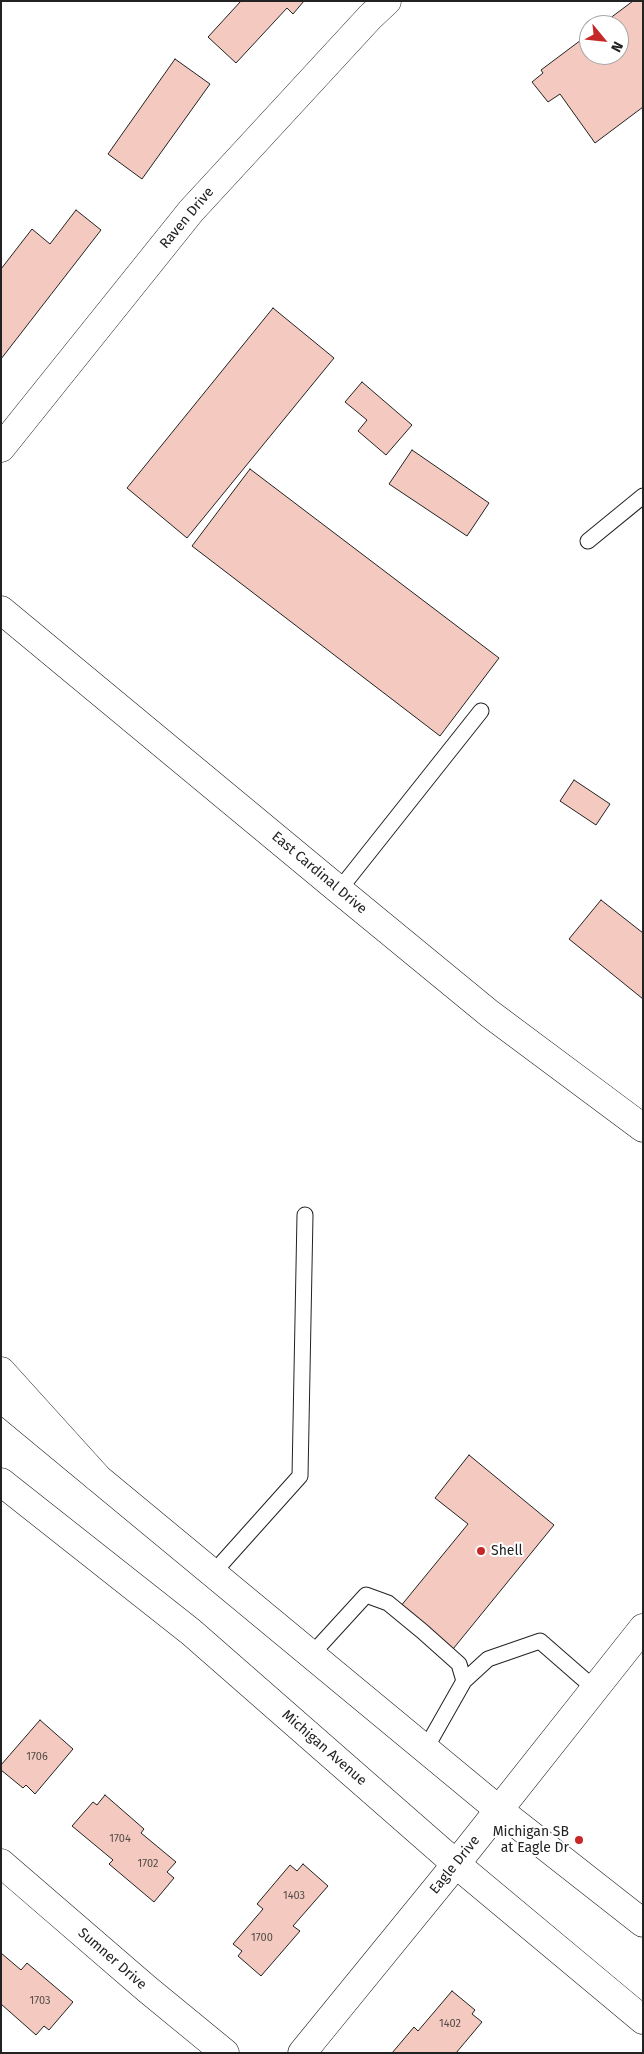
<!DOCTYPE html>
<html>
<head>
<meta charset="utf-8">
<style>
  body { margin:0 }
  #map { position:relative; width:644px; height:2054px; overflow:hidden; background:#fff; font-family:"Fira Sans",sans-serif }
  canvas { display:block }
  .frame { position:absolute; inset:0; border:2px solid #222; pointer-events:none }
  .north { position:absolute; left:579px; top:15px; width:50px; height:50px; box-sizing:border-box; background:#fff; border:1px solid #a7a7a7; border-radius:50%; rotate:118deg; font-size:14px; font-weight:700; line-height:20px; text-align:center; color:#222 }
  .north::after { content:''; display:block; margin:auto; width:18px; height:22px; background:#c62828; clip-path:polygon(50% 0,100% 100%,50% 72%,0 100%) }
</style>
</head>
<body>
<div id="map">
<canvas width="644" height="2054"></canvas>
<div class="frame"></div>
<div class="north">N</div>
</div>
<script>
const context = document.querySelector('canvas').getContext('2d');
context.lineJoin = 'round';
function fill(path, color) { context.fillStyle = color; context.fill(path, 'evenodd'); }
const toPath = rows => new Path2D(rows.map(r => 'M' + r).join(''));
function stroke(path, color, width, dash) { context.strokeStyle = color; context.lineWidth = width; context.lineCap = dash ? 'butt' : 'round'; context.setLineDash(dash || []); context.stroke(path); }
function label(font, color, halo, rows, align = 'center') {
  context.font = font + ' "Fira Sans",sans-serif'; context.lineWidth = 4; context.setLineDash([]); context.textBaseline = 'middle'; context.strokeStyle = halo; context.fillStyle = color; for (const [text, x, y, turn = 0] of rows) {
    context.save(); context.translate(x, y); context.rotate((+turn || 0) * Math.PI / 180); context.textAlign = isNaN(turn) ? turn : align; if (halo) context.strokeText(text, 0, 0); context.fillText(text, 0, 0); context.restore();
  }
}
const building = toPath([
  [241,1,304,1,293,14,287,8,236,63,208,37,241,1],
  [633,1,643,1,643,107,595,143,560,94,548,102,532,82,543,73,541,70,589,34,589,55,619,55,619,25,601,25,633,1],
  [175,59,210,84,142,179,108,154,175,59],
  [76,210,101,230,1,359,1,269,32,229,50,244,76,210],
  [273,308,334,358,187,538,127,488,273,308],
  [362,382,412,425,386,455,358,431,367,420,345,402,362,382],
  [412,450,489,503,467,536,389,484,412,450],
  [250,469,499,658,440,736,192,546,250,469],
  [574,780,610,804,596,825,560,801,574,780],
  [601,900,643,933,643,999,569,939,601,900],
  [469,1455,554,1525,453,1649,400,1607,468,1524,435,1498,469,1455],
  [40,1720,73,1749,35,1794,26,1785,23,1788,1,1770,1,1765,40,1720],
  [105,1795,144,1829,141,1833,176,1862,167,1872,174,1878,154,1902,109,1864,113,1860,72,1826,93,1802,97,1805,105,1795],
  [303,1864,328,1886,293,1926,300,1931,261,1976,238,1956,242,1951,233,1944,263,1909,257,1904,290,1865,297,1871,303,1864],
  [1,1953,21,1970,27,1963,73,2002,49,2030,44,2026,36,2035,1,2004,1,1953],
  [452,1991,475,2010,472,2014,482,2022,456,2053,392,2053,414,2027,418,2031,452,1991]
]);
fill(building, '#f3c9c0');
stroke(building, '#222', 1);
const lane = toPath([
  [588,541,643,496],
  [339,890,481,711],
  [214,1572,300,1476,305,1215],
  [312,1654,366,1595,388,1603,422,1631,459,1664,464,1681,426,1748],
  [464,1681,488,1659,540,1641,595,1689]
]);
const street = toPath([
  [1,448,191,211,370,17,387,1],
  [1,610,339,890,490,1014,643,1128],
  [1,1863,147,1989,225,2053],
  [302,2053,456,1864,643,1628]
]);
const secondary = toPath([
  [1,1398,499,1810,643,1923],
  [1,1482,191,1632,456,1864,643,2020]
]);
const highway = toPath([
  [1,1371,97,1477]
]);
stroke(lane, '#222', 17);
stroke(street, '#222', 29);
stroke(secondary, '#222', 29);
stroke(highway, '#222', 29);
stroke(lane, '#fff', 15);
stroke(street, '#fff', 28);
stroke(secondary, '#fff', 28);
stroke(highway, '#fff', 28);
for (const [x, y, r, color] of [
  [481,1551,5,"#c62828"],
  [579,1840,5,"#c62828"]
]) { const dot = new Path2D(); dot.arc(x, y, r, 0, 2 * Math.PI); context.fillStyle = color; context.fill(dot); stroke(dot, '#fff', 2); }
label('11px', '#564c4a', null, [
  ["1706",37,1757],
  ["1704",120,1839],
  ["1702",148,1864],
  ["1403",294,1896],
  ["1700",262,1938],
  ["1703",40,2001],
  ["1402",450,2024]
]);
label('14px', '#222', '#fff', [
  ["Raven Drive",187,218,-50],
  ["East Cardinal Drive",319,873,40],
  ["Michigan Avenue",324,1748,41],
  ["Eagle Drive",455,1865,-51],
  ["Sumner Drive",112,1959,41]
]);
label('14px', '#222', '#fff', [
  ["Shell",491,1551],
  ["Michigan SB",569,1832,"right"],
  ["at Eagle Dr",569,1848,"right"]
], 'left');
</script>
</body>
</html>
